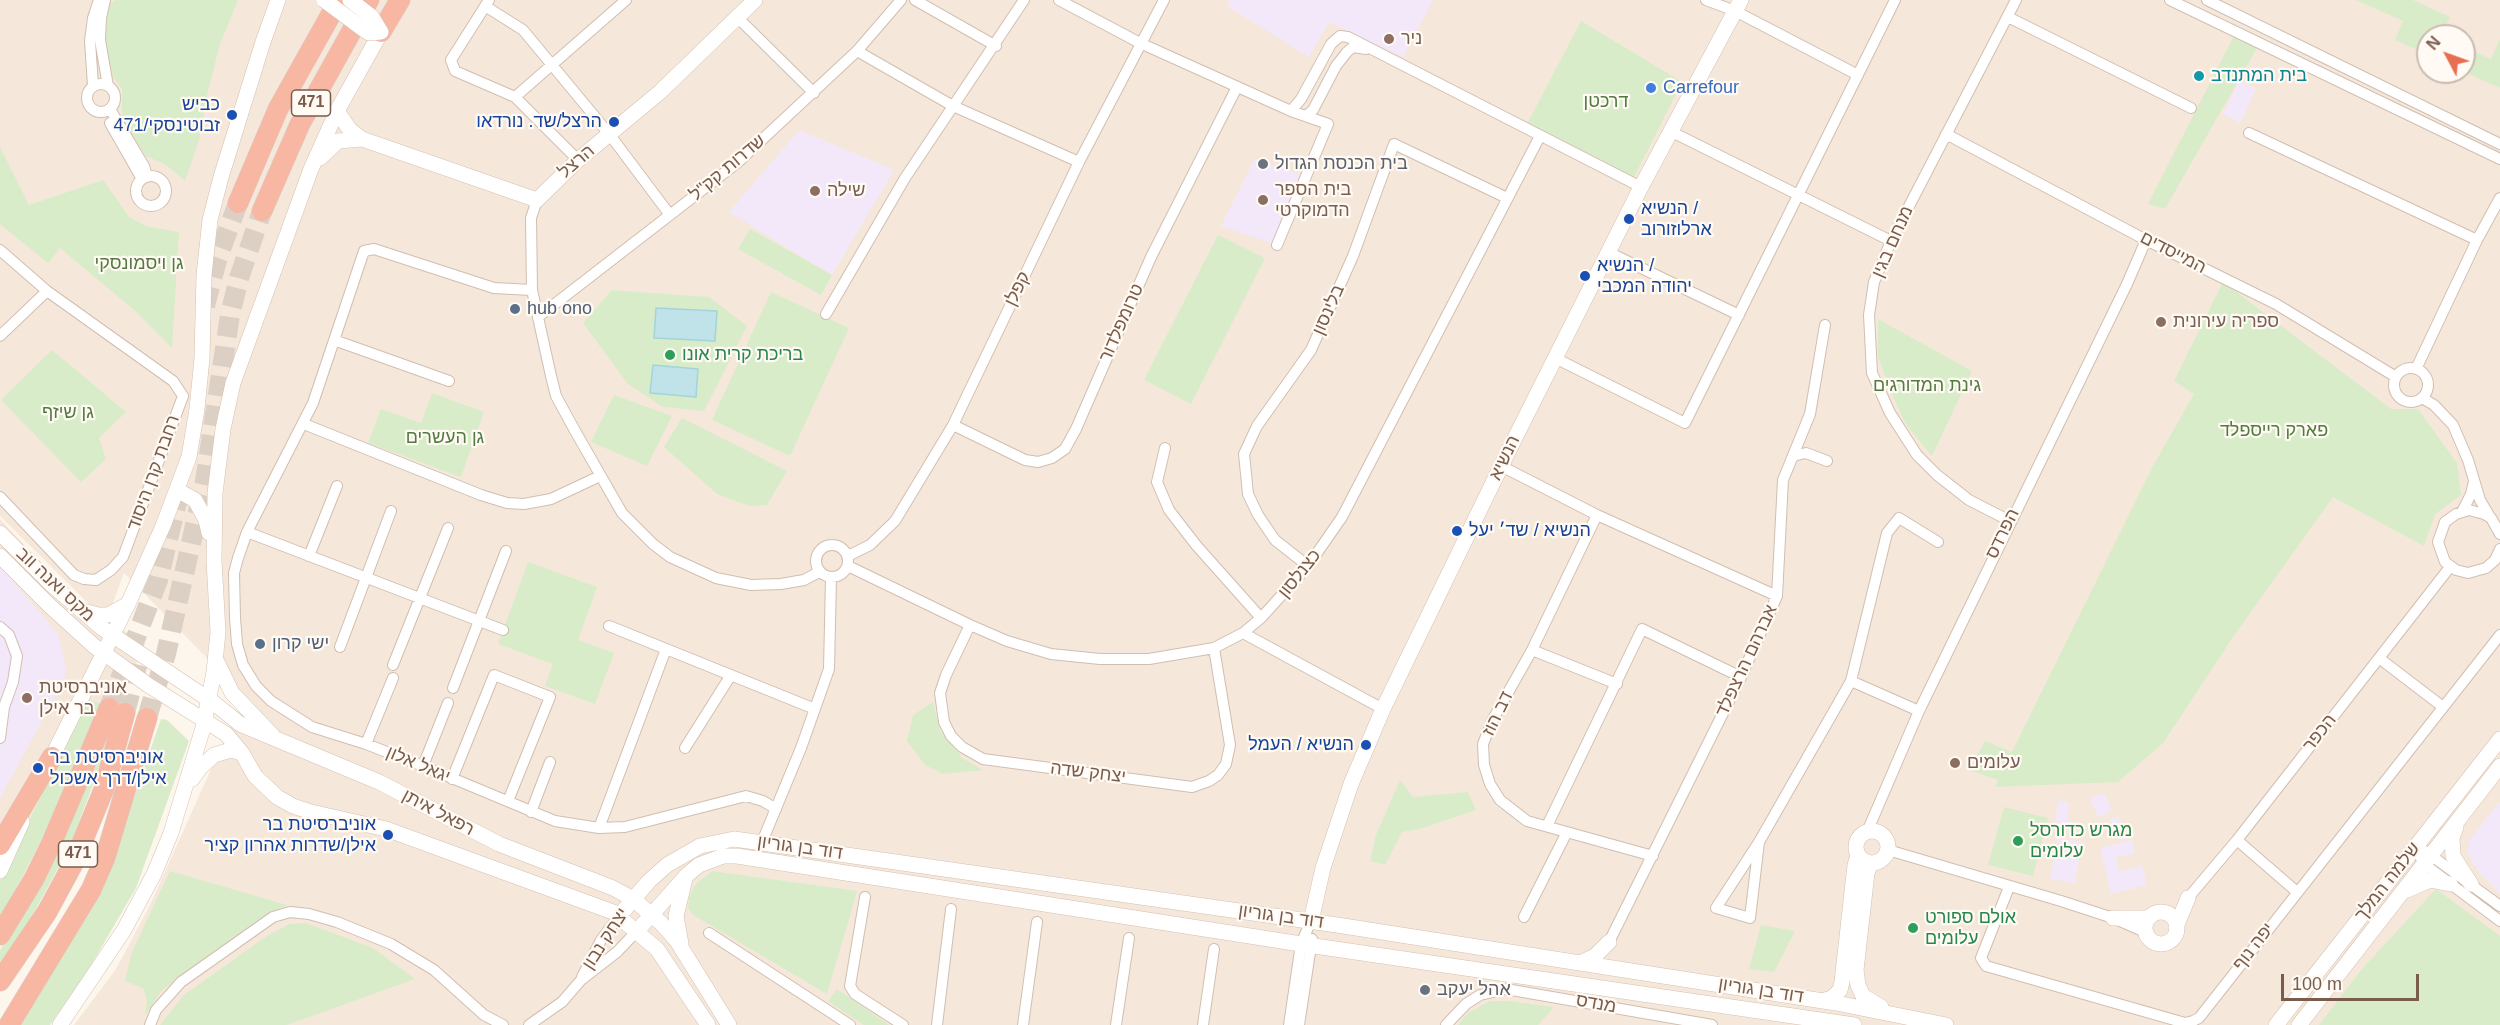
<!DOCTYPE html>
<html>
<head>
<meta charset="utf-8">
<style>
  body { margin:0 }
  #map { position:relative; width:2500px; height:1025px; overflow:hidden; background:#fdf6ec; font-family:Arial,sans-serif }
  canvas { display:block }
  .north { position:absolute; left:2416px; top:24px; width:60px; height:60px; box-sizing:border-box; background:#fffaf3; border:2px solid #cabbb1; border-radius:50%; rotate:311deg; font-size:16px; font-weight:700; line-height:24px; text-align:center; color:#7a5c4d }
  .north::after { content:''; display:block; margin:auto; width:21px; height:27px; background:#e76f51; clip-path:polygon(50% 0,100% 100%,50% 72%,0 100%) }
  .scale { position:absolute; left:2281px; top:974px; width:138px; height:27px; box-sizing:border-box; border:3px solid #7a5c4d; border-top:0; padding-left:8px; font-size:18px; line-height:21px; white-space:nowrap; color:#7a5c4d; -webkit-text-stroke:4px #fffaf3; paint-order:stroke }
</style>
</head>
<body>
<div id="map">
<canvas width="2500" height="1025"></canvas>
<div class="north">N</div>
<div class="scale">100 m</div>
</div>
<script>
const context = document.querySelector('canvas').getContext('2d');
context.lineJoin = 'round';
function fill(path, color) { context.fillStyle = color; context.fill(path, 'evenodd'); }
const toPath = rows => new Path2D(rows.map(r => 'M' + r).join(''));
function stroke(path, color, width, dash) { context.strokeStyle = color; context.lineWidth = width; context.lineCap = dash ? 'butt' : 'round'; context.setLineDash(dash || []); context.stroke(path); }
function label(font, color, halo, rows, align = 'center') {
  context.font = font + ' Arial,"Noto Sans Hebrew",sans-serif'; context.lineWidth = 4.5; context.setLineDash([]); context.textBaseline = 'middle'; context.strokeStyle = halo; context.fillStyle = color; for (const [text, x, y, turn = 0] of rows) {
    context.save(); context.translate(x, y); context.rotate((+turn || 0) * Math.PI / 180); context.textAlign = isNaN(turn) ? turn : align; if (halo) context.strokeText(text, 0, 0); context.fillText(text, 0, 0); context.restore();
  }
}
fill(toPath([
  [0,0,2500,0,2500,1025,74,1025,116,969,150,905,244,696,124,573,111,608,94,609,0,516],
  [2428,36,2464,36,2464,72,2428,72],
  [0,519,74,598,145,644,98,751,0,942]
]), '#f5e8da');
fill(toPath([
  [1230,0,1433,0,1403,57,1329,22,1309,57,1227,6],
  [2239,81,2256,89,2240,123,2223,114],
  [799,130,894,170,832,275,729,212],
  [1255,159,1300,174,1277,245,1221,226],
  [0,566,58,634,66,668,64,680,0,798],
  [2105,793,2112,811,2098,817,2090,798],
  [2059,800,2069,803,2067,820,2071,822,2070,829,2054,825],
  [2500,801,2500,894,2478,871,2467,853,2470,839],
  [2118,816,2127,838,2119,841,2110,820],
  [2058,838,2082,842,2075,883,2050,879],
  [2132,840,2135,853,2116,858,2119,872,2142,866,2147,885,2111,894,2100,848]
]), '#f3e8fa');
fill(toPath([
  [116,0,238,0,220,44,208,91,199,140,185,181,166,165,146,156,122,119,122,89,113,77,108,66,104,40,109,4],
  [2356,0,2413,0,2450,17,2440,36,2428,36,2428,55,2395,40,2403,21],
  [1581,21,1682,82,1633,179,1527,124],
  [2234,36,2257,48,2165,209,2148,204],
  [2500,39,2500,88,2464,72,2464,47,2491,59],
  [0,147,29,205,103,180,129,217,149,227,179,232,172,348,133,309,60,248,48,263,0,224],
  [750,229,832,275,821,295,738,249],
  [1218,235,1265,258,1191,404,1144,380],
  [2223,282,2391,409,2418,409,2457,463,2461,495,2435,514,2424,546,2333,497,2233,637,2163,743,2118,782,1995,787,1998,780,1969,770,1985,741,2012,752,2152,468,2194,394,2174,381],
  [612,290,709,297,747,326,704,411,663,407,628,384,583,323],
  [771,292,849,328,790,456,712,420],
  [1878,319,1972,371,1932,456,1905,423,1891,392,1878,357],
  [52,350,126,412,99,438,106,459,81,482,1,400],
  [432,393,484,412,461,477,368,443,381,409,421,423],
  [614,395,672,416,647,466,591,442],
  [682,418,787,471,767,505,749,506,717,494,664,447],
  [528,562,597,587,578,640,614,653,595,704,545,686,553,664,498,644],
  [88,699,102,704,56,811,0,919,0,881],
  [933,702,940,731,962,758,983,770,943,774,925,765,907,741,913,715],
  [161,719,167,720,189,741,136,888,87,972,50,1025,19,1025,85,919,106,877],
  [105,744,108,745,69,848,25,929,0,962,0,950,62,842],
  [1400,780,1413,797,1468,792,1476,810,1420,829,1402,832,1385,865,1370,861,1376,835],
  [2004,807,2048,818,2033,876,1988,865],
  [170,871,287,905,271,913,162,990,145,1015,147,1002,144,989,125,981,132,952],
  [712,871,857,891,827,994,693,915,688,908,689,897,695,885],
  [2436,889,2500,936,2500,1025,2319,1025,2362,969],
  [306,923,373,948,415,979,287,1025,160,1025,184,995,264,938,289,924],
  [1761,925,1795,931,1774,972,1749,969],
  [837,989,889,1025,864,1025,828,1001],
  [1490,1001,1508,1001,1554,1007,1538,1025,1458,1025,1468,1013]
]), '#d8ecc9');
const water = toPath([
  [656,308,717,311,715,341,654,338,656,308],
  [653,365,698,369,696,397,650,393,653,365]
]);
fill(water, '#bfe3e8');
stroke(water, '#a5d3da', 1.5);
stroke(toPath([
  [205,306,217,260,238,203],
  [109,708,158,580,181,486],
  [125,713,138,662],
  [147,718,166,654,205,481,230,315,239,278,262,211]
]), '#dcd0c4', 20, [20, 10]);
const street = toPath([
  [105,0,101,18,100,40,108,86],
  [489,0,451,60,455,71,515,97,578,160],
  [915,0,996,46],
  [1059,0,1140,43,1291,111,1328,124,1277,245],
  [1706,0,1735,11,1858,75],
  [2170,0,2500,159],
  [2207,0,2500,144],
  [485,6,523,30,610,135,670,215],
  [2008,17,2191,108],
  [738,18,814,93],
  [857,51,953,106,1079,162],
  '87 98a14 14 0 1 1 28 0a14 14 0 1 1-28 0Z',
  [93,86,90,41,93,18,99,0],
  [515,97,626,0],
  [110,109,144,166,147,176],
  [1291,111,1301,99,1331,44,1340,36,1348,37,1641,187],
  [1306,116,1313,110,1336,66,1347,52,1353,47,1366,49],
  [110,123,142,179],
  [1670,131,1891,241],
  [2249,133,2477,240],
  [1946,134,2146,240,2276,304,2396,377],
  '136 191a15 15 0 1 1 30 0a15 15 0 1 1-30 0Z',
  [537,200,531,218,532,290,551,376,556,396,574,429,622,513,653,544,670,557,716,578,751,585,781,584,804,580,819,572],
  [0,250,47,291,0,336],
  [1608,252,1739,315],
  [532,290,494,288,374,249,364,251,313,403,247,532,238,558,234,573,235,618,237,644,243,665,256,686,271,701,312,727,366,744,423,766,555,821,599,828,625,827,746,796,763,801,776,809],
  [826,314,905,178,1024,0],
  [538,317,737,163,857,51,901,0],
  [334,340,449,381],
  [1555,358,1685,423,1895,0],
  '2394 385a17 17 0 1 1 34 0a17 17 0 1 1-34 0Z',
  [2416,369,2477,240,2500,198],
  [2422,398,2434,405,2453,425,2468,460,2480,500,2490,517],
  [304,424,481,495,507,503,524,504,551,499,600,476],
  [953,425,1025,460,1038,462,1052,458,1065,449,1076,429,1151,257,1237,87],
  [1165,448,1157,482,1169,510,1196,545,1261,618],
  [1793,456,1806,453,1827,461],
  [1501,466,1597,515,1777,596],
  [0,497,74,575,84,579,96,580,111,570,123,557,183,396,173,381,47,291],
  [2462,512,2471,494,2474,481],
  [1597,515,1532,650,1492,721,1483,744,1484,765,1490,784,1500,800,1527,821,1653,856],
  [2010,521,1969,500,1937,475,1917,455,1890,413,1872,373,1869,315,1874,282,1891,241,2016,0],
  [247,532,503,630],
  [2500,534,2491,518,2484,514,2469,510,2456,514,2445,522,2438,542,2445,562,2456,570,2468,573,2486,568,2495,560,2500,549],
  '816 561a16 16 0 1 1 32 0a16 16 0 1 1-32 0Z',
  [309,556,337,486],
  [848,556,870,545,895,521,953,425,1079,162,1164,0],
  [848,566,970,625,1007,641,1051,654,1100,659,1149,659,1214,648,1243,633,1261,618,1308,566,1342,517,1540,136],
  [1308,566,1275,540,1258,515,1248,494,1244,454,1257,426,1311,350,1353,256,1394,144,1507,198],
  [970,625,946,675,940,693,944,722,951,736,962,747,983,759,1192,787,1209,781,1218,775,1226,764,1230,745,1214,648],
  [609,626,815,709],
  [0,627,9,635,17,656,13,682,4,707,0,738],
  [1243,633,1383,709],
  [340,647,391,511],
  [1532,650,1617,684],
  [2379,658,2443,707],
  [393,665,448,528],
  [1851,681,1919,711],
  [453,688,506,551],
  [366,744,393,678],
  [685,748,731,675],
  [423,766,448,703],
  [452,779,494,675,550,697,508,801],
  [531,812,550,762],
  [1547,826,1642,629,1741,677],
  [599,828,666,649],
  [1867,832,1919,711,2127,284,2146,240],
  [2237,840,2297,892],
  [762,842,801,748,829,669,831,578],
  [1759,842,1750,918,1716,908,1759,842,1851,681,1887,533,1899,518,1938,542],
  [2415,847,2424,864,2500,921],
  [1888,850,2061,901,2113,918,2145,932],
  [2425,851,2500,906],
  [2009,887,1981,958,1986,966,2185,1023,2193,1021,2199,1018,2500,635],
  [865,897,850,986,855,994,903,1025],
  [2188,898,2237,840,2450,567],
  [1524,917,1567,832],
  [709,933,850,1025],
  [1609,942,1741,677,1777,596,1783,480,1810,414,1825,325],
  [582,977,601,940,619,916],
  [150,1025,156,1010,181,982,273,917,290,912,309,914,337,922,391,944,434,970,484,1015,503,1025],
  [529,1025,562,1002,581,980,617,952,637,931],
  [937,1025,951,909],
  [1023,1025,1037,922],
  [1116,1025,1129,938],
  [1203,1025,1214,949],
  [1289,1025,1301,944,1311,921],
  [1299,1025,1312,939],
  [1446,1025,1466,1004,1480,995,1506,989,1712,1025]
]);
const secondary = toPath([
  [337,111,350,130,362,139,537,200,578,160,660,92,755,0],
  [320,158,338,141,362,139],
  [177,490,195,500,206,520,209,533],
  [0,533,51,584,102,628,214,703,240,724,379,782,499,844,613,888,633,899,661,923,677,941,729,1025],
  [0,556,50,606,94,646,148,685,226,734,242,753,255,776,277,797,293,806,311,812,386,829,613,912,657,949,708,1025],
  [83,611,98,615,108,615,128,604],
  [217,662,232,693,272,735],
  [48,765,128,604,163,526,189,457,197,409,202,358,204,275,210,220,221,177,263,42,278,0],
  [192,779,200,768,214,755,231,750,242,753],
  [2456,827,2452,838,2453,856,2471,884],
  '1856 847a16 16 0 1 1 32 0a16 16 0 1 1-32 0Z',
  [1871,863,1867,873,1856,970,1858,985,1863,996,1881,1007],
  [0,871,22,822],
  [2407,890,2430,880,2450,884],
  '2145 928a16 16 0 1 1 32 0a16 16 0 1 1-32 0Z',
  [619,916,649,881,667,865,700,846,734,839,1337,925,1836,1003,1946,1025],
  [2113,918,2148,918],
  [1311,921,1323,868,1351,784,1383,709,1505,458,1641,187,1741,0],
  [2176,927,2188,898],
  [637,931,687,875,699,865,723,856,737,856,1301,944,1854,1025],
  [681,944,676,916,685,879],
  [1580,963,1595,956,1609,942],
  [1822,1001,1832,998,1840,990,1842,982,1855,865,1858,856],
  [60,1025,124,930,154,874,171,833,203,728,214,672,218,632,214,560,215,493,223,429,233,383,311,169,337,111,381,32],
  [2276,1025,2500,739],
  [2299,1025,2500,766]
]);
const highway = toPath([
  [381,32,400,0],
  [238,203,278,109,339,0],
  [262,211,300,124,369,0],
  [0,845,52,757],
  [0,935,34,879,52,842,109,708],
  [0,981,47,912,74,862,104,789,125,713],
  [9,1025,91,890,105,858,147,718]
]);
stroke(street, '#d1beb0', 12);
stroke(secondary, '#d6c0b0', 16);
stroke(highway, '#dad1cd', 21);
stroke(street, '#fff', 10);
stroke(secondary, '#fff', 15);
stroke(highway, '#f7b7a3', 20);
const secondaryBridge = toPath([
  [324,0,363,29,369,33,381,32,372,17,350,0]
]);
stroke(secondaryBridge, '#d6c0b0', 16, []);
stroke(secondaryBridge, '#fff', 15);
for (const [x, y, r, color] of [
  [1389,39,6,"#8d6e63"],
  [2199,76,6,"#0f9aa8"],
  [1651,88,6,"#3f7fe0"],
  [232,115,6,"#1a4fb4"],
  [614,122,6,"#1a4fb4"],
  [1263,164,6,"#6b7280"],
  [815,191,6,"#8d6e63"],
  [1263,200,6,"#8d6e63"],
  [1629,219,6,"#1a4fb4"],
  [1585,276,6,"#1a4fb4"],
  [515,309,6,"#5c6f8a"],
  [2161,322,6,"#8d6e63"],
  [670,355,6,"#2e9e5b"],
  [1457,531,6,"#1a4fb4"],
  [260,644,6,"#5c6f8a"],
  [27,698,6,"#8d6e63"],
  [1366,745,6,"#1a4fb4"],
  [1955,763,6,"#8d6e63"],
  [38,768,6,"#1a4fb4"],
  [388,835,6,"#1a4fb4"],
  [2018,841,6,"#2e9e5b"],
  [1913,928,6,"#2e9e5b"],
  [1425,990,6,"#6b7280"]
]) { const dot = new Path2D(); dot.arc(x, y, r, 0, 2 * Math.PI); context.fillStyle = color; context.fill(dot); stroke(dot, '#fffaf3', 2); }
for (const [x, y, w] of [
  [311,103,39],
  [78,854,39]
]) { const box = new Path2D(); box.roundRect(x - w / 2, y - 13, w, 26, 4.5); context.fillStyle = '#fffaf3'; context.fill(box); stroke(box, '#7a5c4d', 1.5); }
label('bold 16px', '#7a5c4d', null, [
  ["471",311,103],
  ["471",78,854]
]);
label('18px', '#785e54', '#fffaf3', [
  ["ניר",1401,39],
  ["בית הספר",1275,190],
  ["הדמוקרטי",1275,211],
  ["שילה",827,191],
  ["ספריה עירונית",2173,322],
  ["אוניברסיטת",39,688],
  ["בר אילן",39,709],
  ["עלומים",1967,763]
], 'left');
label('18px', '#0d838f', '#fffaf3', [
  ["בית המתנדב",2211,76]
], 'left');
label('18px', '#366cbe', '#fffaf3', [
  ["Carrefour",1663,88]
], 'left');
label('18px', '#537a41', '#fffaf3', [
  ["דרכטן",1606,102],
  ["גן ויסמונסקי",139,264],
  ["גינת המדורגים",1927,386],
  ["גן שיזף",68,413],
  ["פארק רייספלד",2274,431],
  ["גן העשרים",445,438]
]);
label('18px', '#164399', '#fffaf3', [
  ["כביש",220,105],
  ["471/זבוטינסקי",220,126],
  ["הרצל/שד. נורדאו",602,122],
  ["הנשיא /",1641,209,"left"],
  ["ארלוזורוב",1641,230,"left"],
  ["הנשיא /",1597,266,"left"],
  ["יהודה המכבי",1597,287,"left"],
  ["הנשיא / שד׳ יעל",1469,531,"left"],
  ["הנשיא / העמל",1354,745],
  ["אוניברסיטת בר",50,758,"left"],
  ["אילן/דרך אשכול",50,779,"left"],
  ["אוניברסיטת בר",376,825],
  ["אילן/שדרות אהרון קציר",376,846]
], 'right');
label('18px', '#7a5c4d', '#fffaf3', [
  ["הרצל",577,162,-41],
  ["שדרות קק\"ל",728,168,-40],
  ["מנחם בגין",1893,242,-66],
  ["המייסדים",2173,253,27],
  ["קפלן",1018,289,-64],
  ["בלינסון",1329,310,-66],
  ["טרומפלדור",1122,323,-66],
  ["הנשיא",1505,458,-64],
  ["רחבת קרן היסוד",154,473,-70],
  ["הפרדס",2003,534,-64],
  ["כצנלסון",1300,574,-51],
  ["מקס ואנה ווב",55,585,43],
  ["אברהם הרצפלד",1747,661,-65],
  ["דב הוז",1498,714,-64],
  ["הכפר",2320,733,-52],
  ["יגאל אלון",418,765,23],
  ["יצחק שדה",1088,773,7],
  ["רפאל איתן",438,813,28],
  ["דוד בן גוריון",800,848,8],
  ["שלמה המלך",2388,882,-52],
  ["דוד בן גוריון",1281,917,8],
  ["יצחק נבון",606,939,-57],
  ["יפה נוף",2254,947,-52],
  ["דוד בן גוריון",1761,991,9],
  ["מנדס",1596,1004,10]
]);
label('18px', '#5b616d', '#fffaf3', [
  ["בית הכנסת הגדול",1275,164],
  ["אהל יעקב",1437,990]
], 'left');
label('18px', '#4e5e75', '#fffaf3', [
  ["hub ono",527,309],
  ["ישי קרון",272,644]
], 'left');
label('18px', '#27864d', '#fffaf3', [
  ["בריכת קרית אונו",682,355],
  ["מגרש כדורסל",2030,831],
  ["עלומים",2030,852],
  ["אולם ספורט",1925,918],
  ["עלומים",1925,939]
], 'left');
</script>
</body>
</html>
